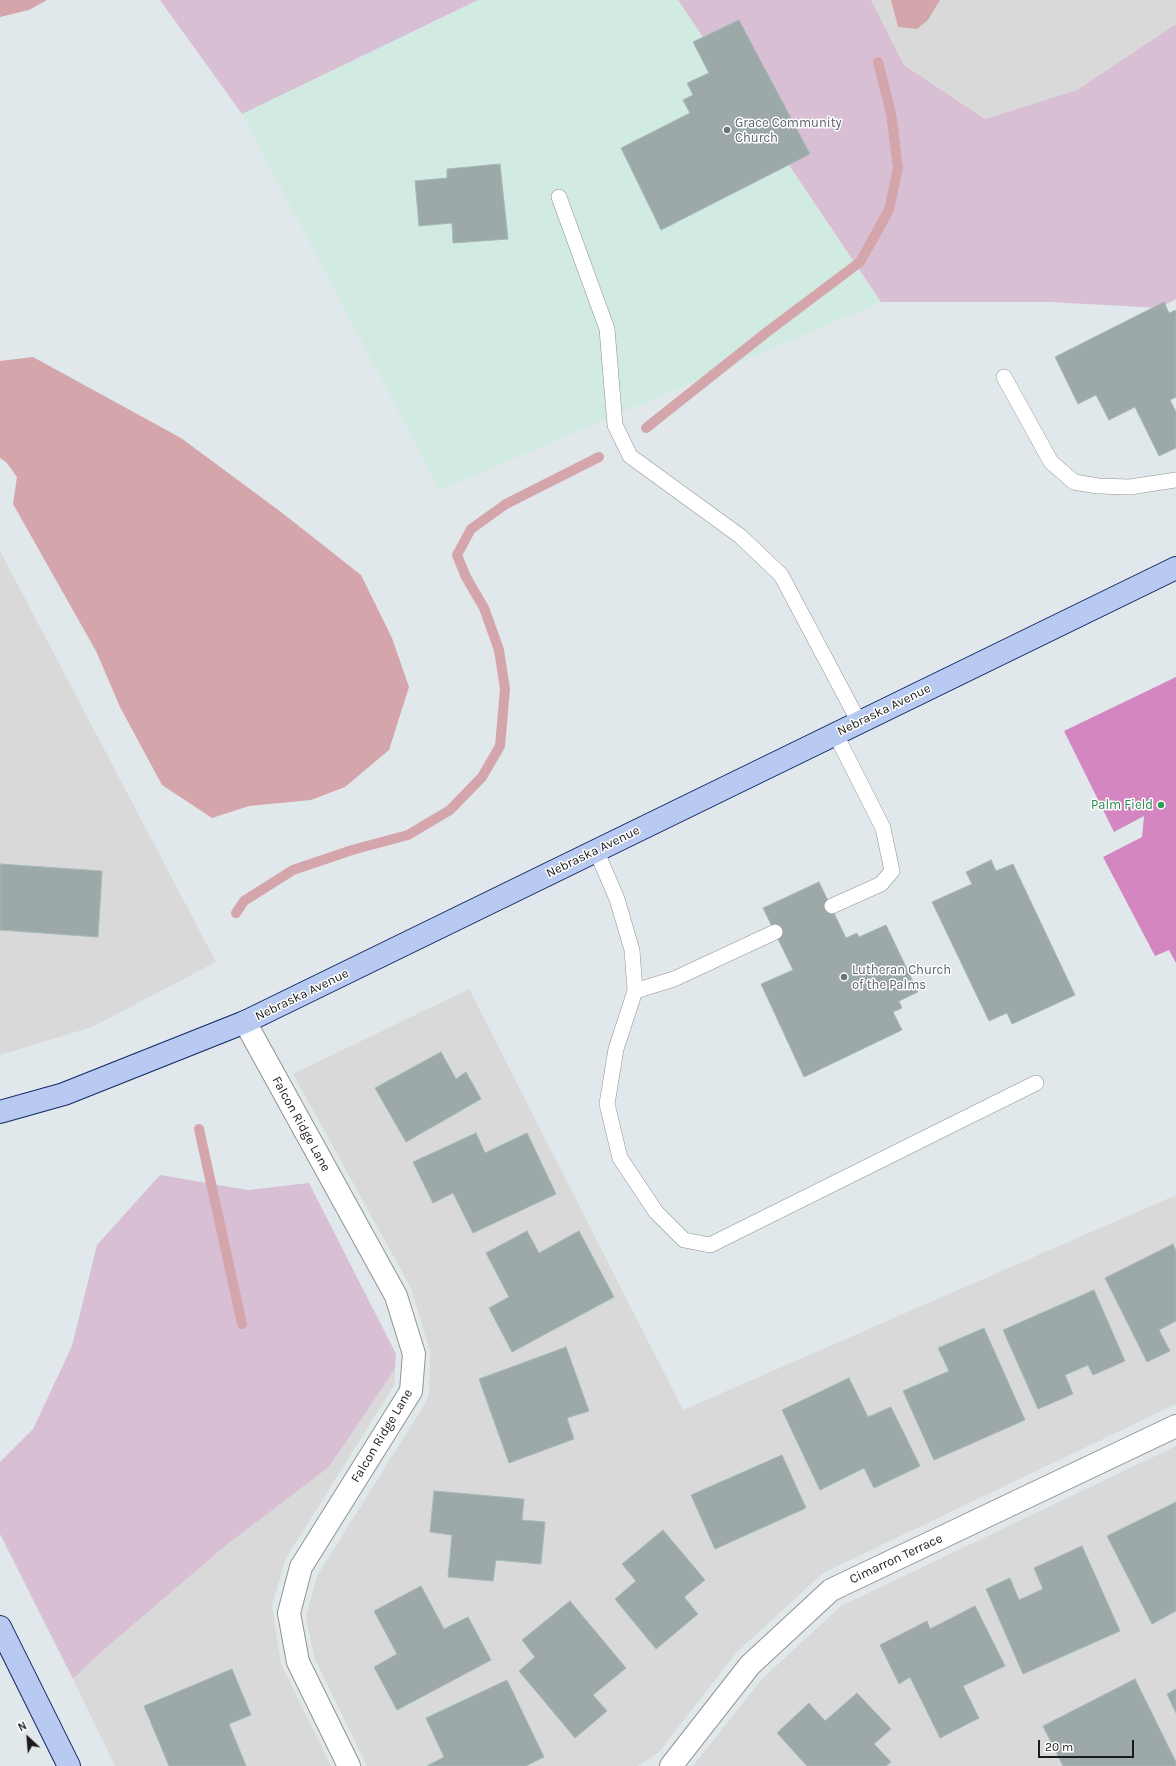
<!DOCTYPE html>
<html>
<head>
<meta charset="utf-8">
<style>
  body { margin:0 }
  #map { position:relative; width:1176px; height:1766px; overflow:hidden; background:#e1e8eb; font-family:Karla,sans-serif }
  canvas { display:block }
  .north { position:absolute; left:8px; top:1718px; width:40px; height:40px; -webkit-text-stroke:3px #fff; paint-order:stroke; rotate:334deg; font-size:11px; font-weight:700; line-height:16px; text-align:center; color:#1b1b1b }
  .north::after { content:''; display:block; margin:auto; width:14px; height:18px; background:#1b1b1b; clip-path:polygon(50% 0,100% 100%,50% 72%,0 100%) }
  .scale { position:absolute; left:1038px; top:1740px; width:96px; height:18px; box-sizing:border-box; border:2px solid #1b1b1b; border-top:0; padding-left:5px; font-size:12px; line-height:14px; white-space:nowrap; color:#1b1b1b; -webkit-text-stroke:3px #fff; paint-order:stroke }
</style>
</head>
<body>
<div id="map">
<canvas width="1176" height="1766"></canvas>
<div class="north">N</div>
<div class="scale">20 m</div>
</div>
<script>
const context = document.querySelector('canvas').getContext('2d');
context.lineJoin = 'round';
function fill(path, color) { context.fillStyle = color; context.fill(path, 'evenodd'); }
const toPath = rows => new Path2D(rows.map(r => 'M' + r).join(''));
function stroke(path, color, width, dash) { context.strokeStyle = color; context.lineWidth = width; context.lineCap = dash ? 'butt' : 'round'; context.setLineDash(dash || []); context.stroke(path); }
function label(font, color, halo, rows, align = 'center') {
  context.font = font + ' Karla,sans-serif'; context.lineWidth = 3; context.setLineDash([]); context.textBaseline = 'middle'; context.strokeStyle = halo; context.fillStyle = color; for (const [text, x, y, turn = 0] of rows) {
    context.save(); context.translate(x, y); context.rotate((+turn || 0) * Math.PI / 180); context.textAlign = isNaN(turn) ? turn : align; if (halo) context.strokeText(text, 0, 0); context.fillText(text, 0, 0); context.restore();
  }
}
fill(toPath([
  [871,0,891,0,898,27,917,29,928,20,940,0,1176,0,1176,24,1077,90,985,119,904,65],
  [0,551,216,962,92,1027,0,1055],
  [469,989,683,1410,1176,1195,1176,1404,823,1573,736,1653,659,1752,638,1766,367,1766,314,1657,306,1616,317,1576,426,1402,429,1394,430,1351,411,1288,293,1074],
  [395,1369,395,1384,285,1560,272,1606,281,1664,331,1766,115,1766,73,1679,101,1652,225,1546,329,1467],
  [1176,1446,1176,1766,693,1766,762,1679,841,1606]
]), '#d8d9d8');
fill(toPath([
  [478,0,678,0,881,302,440,490,242,114]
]), '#d1ebe3');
fill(toPath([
  [160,0,478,0,242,114],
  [678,0,871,0,904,65,985,119,1077,90,1176,24,1176,299,1160,308,1050,302,881,302],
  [160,1175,248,1190,309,1183,396,1354,395,1369,329,1467,225,1546,101,1652,73,1679,0,1534,0,1462,33,1429,72,1346,97,1245]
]), '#d8bfd4');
fill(toPath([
  [1176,677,1176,963,1169,950,1155,956,1103,857,1142,837,1144,816,1114,832,1064,731]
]), '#d486c0');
fill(toPath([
  [0,0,47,0,29,10,0,17],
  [891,0,940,0,928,20,917,29,898,27],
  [33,357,181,438,281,512,361,575,392,638,409,687,389,750,345,787,311,800,249,806,212,818,162,785,120,707,96,651,13,504,17,477,6,462,0,458,0,361]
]), '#d5a5ac');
stroke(toPath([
  [646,428,767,332,860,262,889,210,898,168,891,113,878,62],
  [236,913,244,901,293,870,352,850,408,835,450,810,482,777,500,746,505,689,499,650,484,608,466,577,457,555,471,529,506,504,599,457],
  [199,1129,242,1324]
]), '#d5a5ac', 10);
const building = toPath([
  [739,20,810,154,661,230,621,148,690,113,683,100,693,95,687,83,709,73,693,42,739,20],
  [500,164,508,239,453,243,452,223,419,226,415,181,447,178,447,169,500,164],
  [1164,302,1169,313,1176,310,1176,397,1170,400,1176,412,1176,448,1159,456,1135,407,1109,420,1096,395,1078,404,1055,357,1164,302],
  [991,860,996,871,1013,864,1075,995,1012,1024,1007,1013,989,1021,932,902,972,884,966,872,991,860],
  [0,864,102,871,98,937,0,930,0,864],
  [819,882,846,938,857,933,859,937,886,925,918,992,899,1001,902,1008,893,1012,902,1030,804,1077,761,984,793,970,763,908,819,882],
  [441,1052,456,1079,466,1072,481,1099,406,1142,375,1088,441,1052],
  [476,1133,485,1153,527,1133,556,1194,473,1233,453,1193,433,1203,413,1162,476,1133],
  [527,1231,539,1253,579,1231,614,1297,512,1352,489,1308,509,1297,486,1253,527,1231],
  [1173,1244,1176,1251,1176,1321,1159,1330,1170,1351,1147,1362,1105,1278,1173,1244],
  [1094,1290,1125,1361,1093,1375,1088,1365,1065,1375,1073,1394,1038,1409,1003,1330,1094,1290],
  [984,1328,1025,1420,934,1460,903,1391,949,1371,938,1348,984,1328],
  [566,1347,589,1411,567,1418,574,1439,509,1463,479,1379,566,1347],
  [849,1378,868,1417,891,1407,920,1466,874,1488,864,1468,820,1490,782,1410,849,1378],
  [782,1455,806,1508,715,1549,691,1495,782,1455],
  [434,1491,524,1499,522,1520,545,1522,541,1564,496,1560,493,1581,448,1577,452,1535,430,1532,434,1491],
  [1176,1502,1176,1611,1152,1624,1107,1536,1176,1502],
  [663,1530,705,1580,684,1597,698,1614,656,1649,615,1599,636,1581,622,1564,663,1530],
  [1082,1546,1120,1631,1023,1674,986,1589,1010,1578,1019,1600,1043,1589,1034,1568,1082,1546],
  [421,1586,444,1629,468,1617,491,1660,397,1710,374,1667,397,1654,374,1611,421,1586],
  [570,1601,626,1668,593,1695,607,1711,575,1738,519,1671,535,1657,522,1640,570,1601],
  [975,1606,1005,1666,963,1686,979,1718,940,1738,910,1677,899,1684,880,1645,927,1621,930,1629,975,1606],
  [232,1669,251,1715,229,1724,246,1766,169,1766,144,1706,232,1669],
  [1135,1679,1176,1762,1176,1766,1063,1766,1043,1726,1135,1679],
  [507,1680,544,1757,526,1766,427,1766,444,1757,426,1718,507,1680],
  [1176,1689,1176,1713,1167,1694,1176,1689],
  [857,1693,891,1729,874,1744,891,1762,886,1766,807,1766,777,1733,809,1703,825,1721,857,1693]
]);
fill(building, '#9da8a9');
stroke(building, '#a5babb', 1);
const lane = toPath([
  [559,197,607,329,615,425,630,456,740,536,781,575,859,722],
  [1004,377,1051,462,1074,482,1098,486,1130,487,1176,480],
  [596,850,617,899,632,950,635,991,616,1049,607,1104,620,1158,656,1212,684,1240,710,1245,1036,1083],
  [832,906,881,884,892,871,883,828,835,733],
  [635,991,674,979,775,932]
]);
const street = toPath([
  [245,1022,396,1296,414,1354,411,1391,301,1567,289,1613,298,1662,349,1766],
  [671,1766,750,1665,831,1590,1176,1426]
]);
const secondary = toPath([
  [0,1112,64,1094,245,1022,1176,568],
  [0,1627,69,1766]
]);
stroke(lane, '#929292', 16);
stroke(street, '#929292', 24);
stroke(secondary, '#0f2564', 24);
stroke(lane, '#fff', 15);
stroke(street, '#fff', 22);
stroke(secondary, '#b8caf2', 22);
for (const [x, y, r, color] of [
  [727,130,4,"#6b7280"],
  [1161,805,4,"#2e9e5b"],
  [844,977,4,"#6b7280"]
]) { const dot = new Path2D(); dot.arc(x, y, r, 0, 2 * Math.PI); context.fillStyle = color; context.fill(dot); stroke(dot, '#fff', 1.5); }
label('13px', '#5b616d', '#fff', [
  ["Grace Community",735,123],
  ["Church",735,138],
  ["Lutheran Church",852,970],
  ["of the Palms",852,985]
], 'left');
label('13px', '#1b1b1b', '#fff', [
  ["Nebraska Avenue",884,710,-26],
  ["Nebraska Avenue",593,852,-26],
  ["Nebraska Avenue",302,995,-26],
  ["Falcon Ridge Lane",301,1124,61],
  ["Falcon Ridge Lane",382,1436,-59],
  ["Cimarron Terrace",896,1559,-25]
]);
label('13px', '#27864d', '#fff', [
  ["Palm Field",1153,805]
], 'right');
</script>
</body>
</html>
